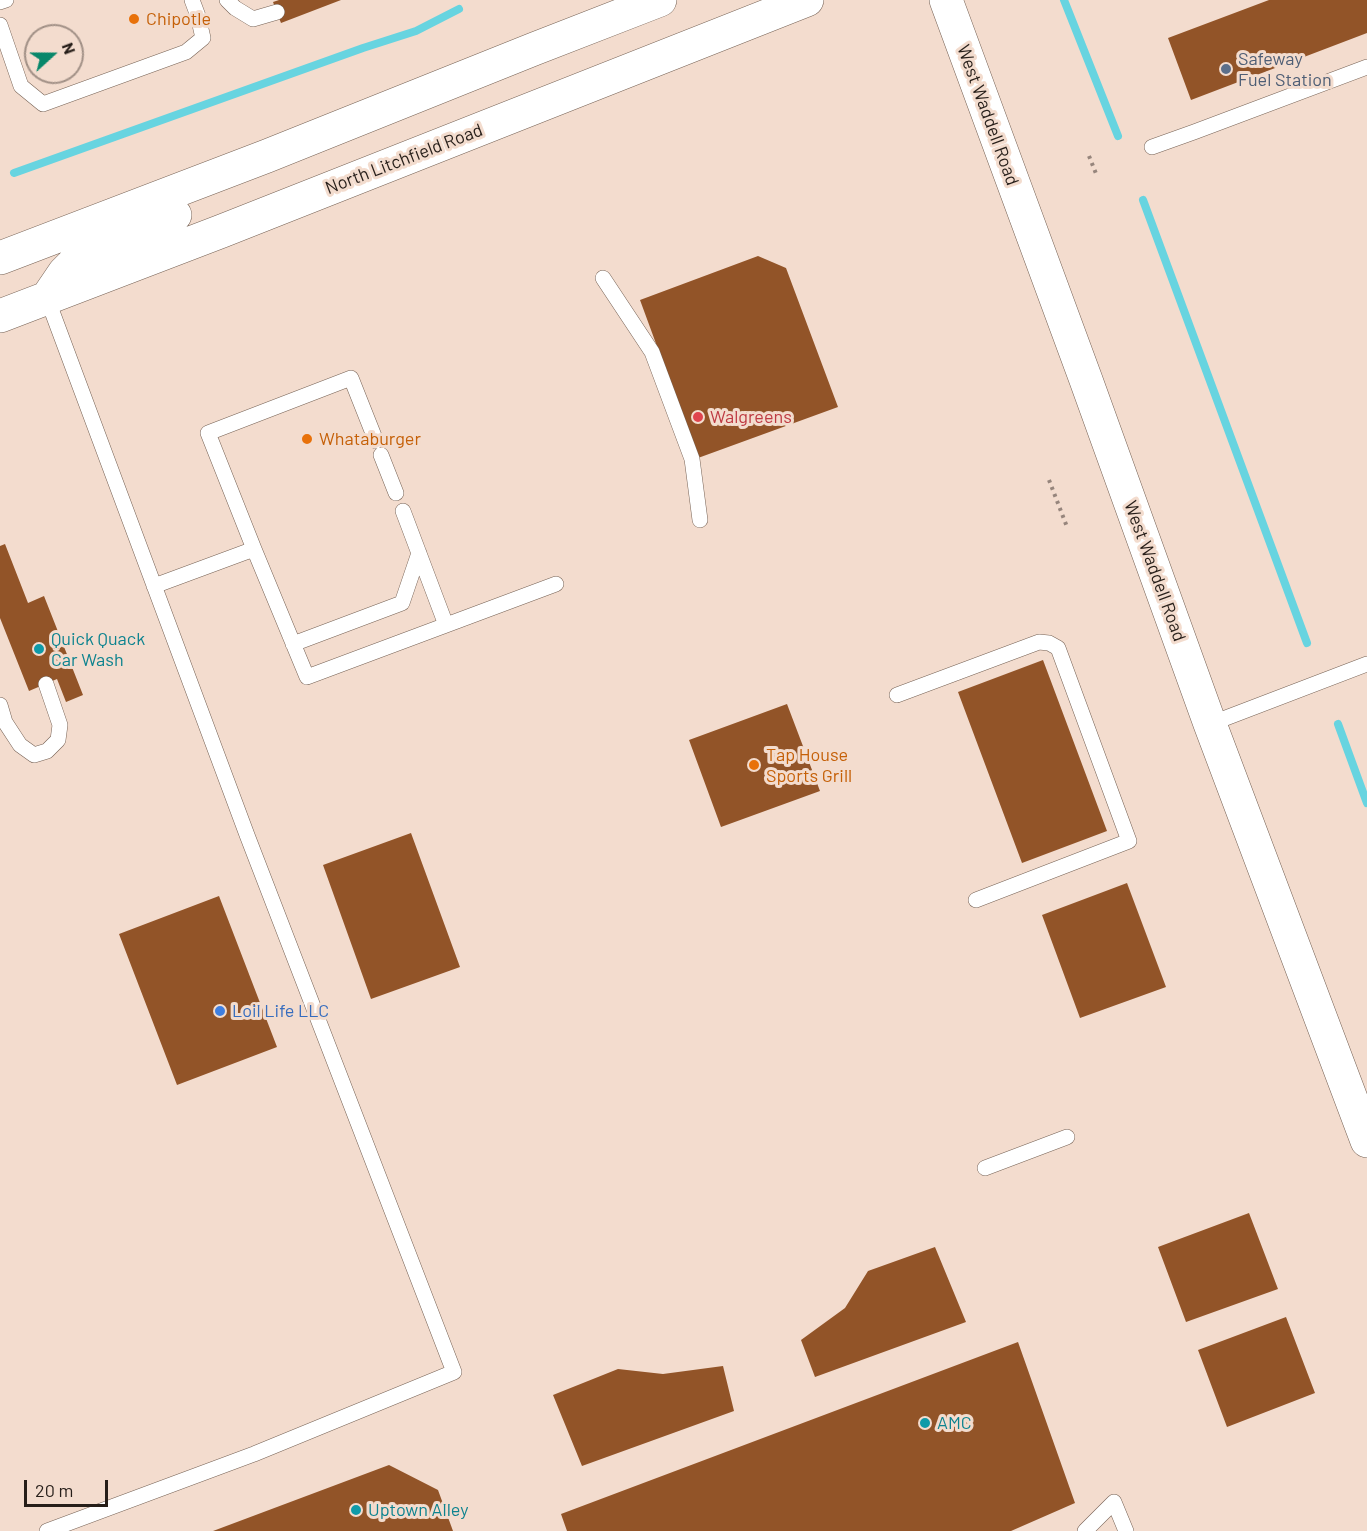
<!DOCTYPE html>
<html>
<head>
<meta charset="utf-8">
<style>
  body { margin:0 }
  #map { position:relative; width:1367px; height:1531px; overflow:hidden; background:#f3dcce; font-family:Barlow,sans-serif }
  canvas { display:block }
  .north { position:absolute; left:24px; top:24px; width:60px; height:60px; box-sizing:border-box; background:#f3dcce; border:2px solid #a19086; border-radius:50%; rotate:69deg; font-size:16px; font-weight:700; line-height:24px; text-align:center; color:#261e19 }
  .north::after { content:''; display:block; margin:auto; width:21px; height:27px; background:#07876a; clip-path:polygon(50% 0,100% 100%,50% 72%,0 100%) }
  .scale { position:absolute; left:24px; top:1480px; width:84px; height:27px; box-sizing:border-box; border:3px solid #261e19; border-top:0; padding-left:8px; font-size:18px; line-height:21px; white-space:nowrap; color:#261e19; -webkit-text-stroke:4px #f3dcce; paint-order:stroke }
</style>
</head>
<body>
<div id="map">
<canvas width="1367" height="1531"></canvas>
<div class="north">N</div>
<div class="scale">20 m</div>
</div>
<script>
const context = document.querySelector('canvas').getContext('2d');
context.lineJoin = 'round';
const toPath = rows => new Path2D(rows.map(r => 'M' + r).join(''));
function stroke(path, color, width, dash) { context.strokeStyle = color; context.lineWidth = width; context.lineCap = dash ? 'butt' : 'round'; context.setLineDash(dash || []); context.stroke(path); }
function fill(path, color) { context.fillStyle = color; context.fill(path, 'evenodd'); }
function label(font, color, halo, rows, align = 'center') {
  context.font = font + ' Barlow,sans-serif'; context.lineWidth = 6; context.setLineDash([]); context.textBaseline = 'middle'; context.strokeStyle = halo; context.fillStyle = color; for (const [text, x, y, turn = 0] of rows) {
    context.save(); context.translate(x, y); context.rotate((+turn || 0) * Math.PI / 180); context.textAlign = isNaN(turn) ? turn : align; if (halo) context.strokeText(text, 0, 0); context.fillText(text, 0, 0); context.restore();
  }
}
stroke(toPath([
  [1064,0,1118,136],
  [14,173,363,48,416,31,459,9],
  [1143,200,1307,643],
  [1338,724,1367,803]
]), '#67d4e0', 8);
fill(toPath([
  [279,0,341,0,281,23,273,2],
  [1269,0,1367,0,1367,33,1191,100,1168,38],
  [758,256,786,268,838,407,698,458,640,300],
  [5,544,28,603,44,596,83,695,66,702,57,679,29,691,0,618,0,546],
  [1043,660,1107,831,1022,863,958,692],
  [787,704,820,791,721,827,689,740],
  [411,833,460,967,371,999,323,865],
  [1127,883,1166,987,1080,1018,1042,915],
  [219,896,277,1047,177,1085,119,934],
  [1249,1213,1278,1289,1186,1322,1158,1247],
  [935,1247,966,1322,815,1377,801,1340,845,1308,868,1271],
  [1286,1317,1315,1393,1227,1427,1198,1350],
  [1018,1342,1075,1503,1011,1531,567,1531,561,1514],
  [723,1366,734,1411,582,1466,553,1395,618,1369,663,1374],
  [389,1465,438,1490,453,1531,213,1531]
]), '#925428');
const lane = toPath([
  [227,0,235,8,253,19,277,12],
  [0,2,6,0],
  [0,25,21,86,43,104,186,52,203,38,198,16,192,0],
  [1152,147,1194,132,1367,67],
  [603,278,652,352,692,459,700,520],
  [47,298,247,835,454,1372,254,1454,47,1531],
  [376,441,351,378,208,433,254,549,307,677,556,584],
  [381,455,396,493],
  [403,511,446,625],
  [154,586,254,549],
  [293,644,402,603,419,553],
  [897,695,1039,642,1049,643,1058,648,1129,841,976,900],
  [0,705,5,722,20,745,34,755,47,751,58,740,60,725,46,684],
  [1210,724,1367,664],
  [985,1168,1067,1137],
  [1085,1531,1114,1502,1126,1531]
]);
const secondary = toPath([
  [946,0,1086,380,1210,724,1367,1141],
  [0,258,267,156,534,49,660,0],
  [47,298,64,273,78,259,103,244,175,215],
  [0,316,222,231,807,0]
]);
stroke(lane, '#766255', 16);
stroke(secondary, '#766255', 34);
stroke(toPath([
  [1089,156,1097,176],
  [1049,480,1067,527]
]), '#96857c', 4, [3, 4.5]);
stroke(lane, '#fff', 15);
stroke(secondary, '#fff', 33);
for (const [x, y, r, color] of [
  [134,19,6,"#e8710a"],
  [1226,69,6,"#5c6f8a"],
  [698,417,6,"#e0444e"],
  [307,439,6,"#e8710a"],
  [39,649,6,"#0f9aa8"],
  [754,765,6,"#e8710a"],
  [220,1011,6,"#3f7fe0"],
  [925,1423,6,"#0f9aa8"],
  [356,1510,6,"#0f9aa8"]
]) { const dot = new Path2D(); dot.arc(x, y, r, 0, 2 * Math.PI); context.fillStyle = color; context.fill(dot); stroke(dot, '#f3dcce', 2); }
label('18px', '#c56008', '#f3dcce', [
  ["Chipotle",146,19],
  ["Whataburger",319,439],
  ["Tap House",766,755],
  ["Sports Grill",766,776]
], 'left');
label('18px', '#4e5e75', '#f3dcce', [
  ["Safeway",1238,59],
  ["Fuel Station",1238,80]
], 'left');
label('18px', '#261e19', '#f3dcce', [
  ["West Waddell Road",988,115,70],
  ["North Litchfield Road",404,159,-21],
  ["West Waddell Road",1155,571,70]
]);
label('18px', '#be3a42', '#f3dcce', [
  ["Walgreens",710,417]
], 'left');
label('18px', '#0d838f', '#f3dcce', [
  ["Quick Quack",51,639],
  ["Car Wash",51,660],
  ["AMC",937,1423],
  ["Uptown Alley",368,1510]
], 'left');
label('18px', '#366cbe', '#f3dcce', [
  ["Loil Life LLC",232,1011]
], 'left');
</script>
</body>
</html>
